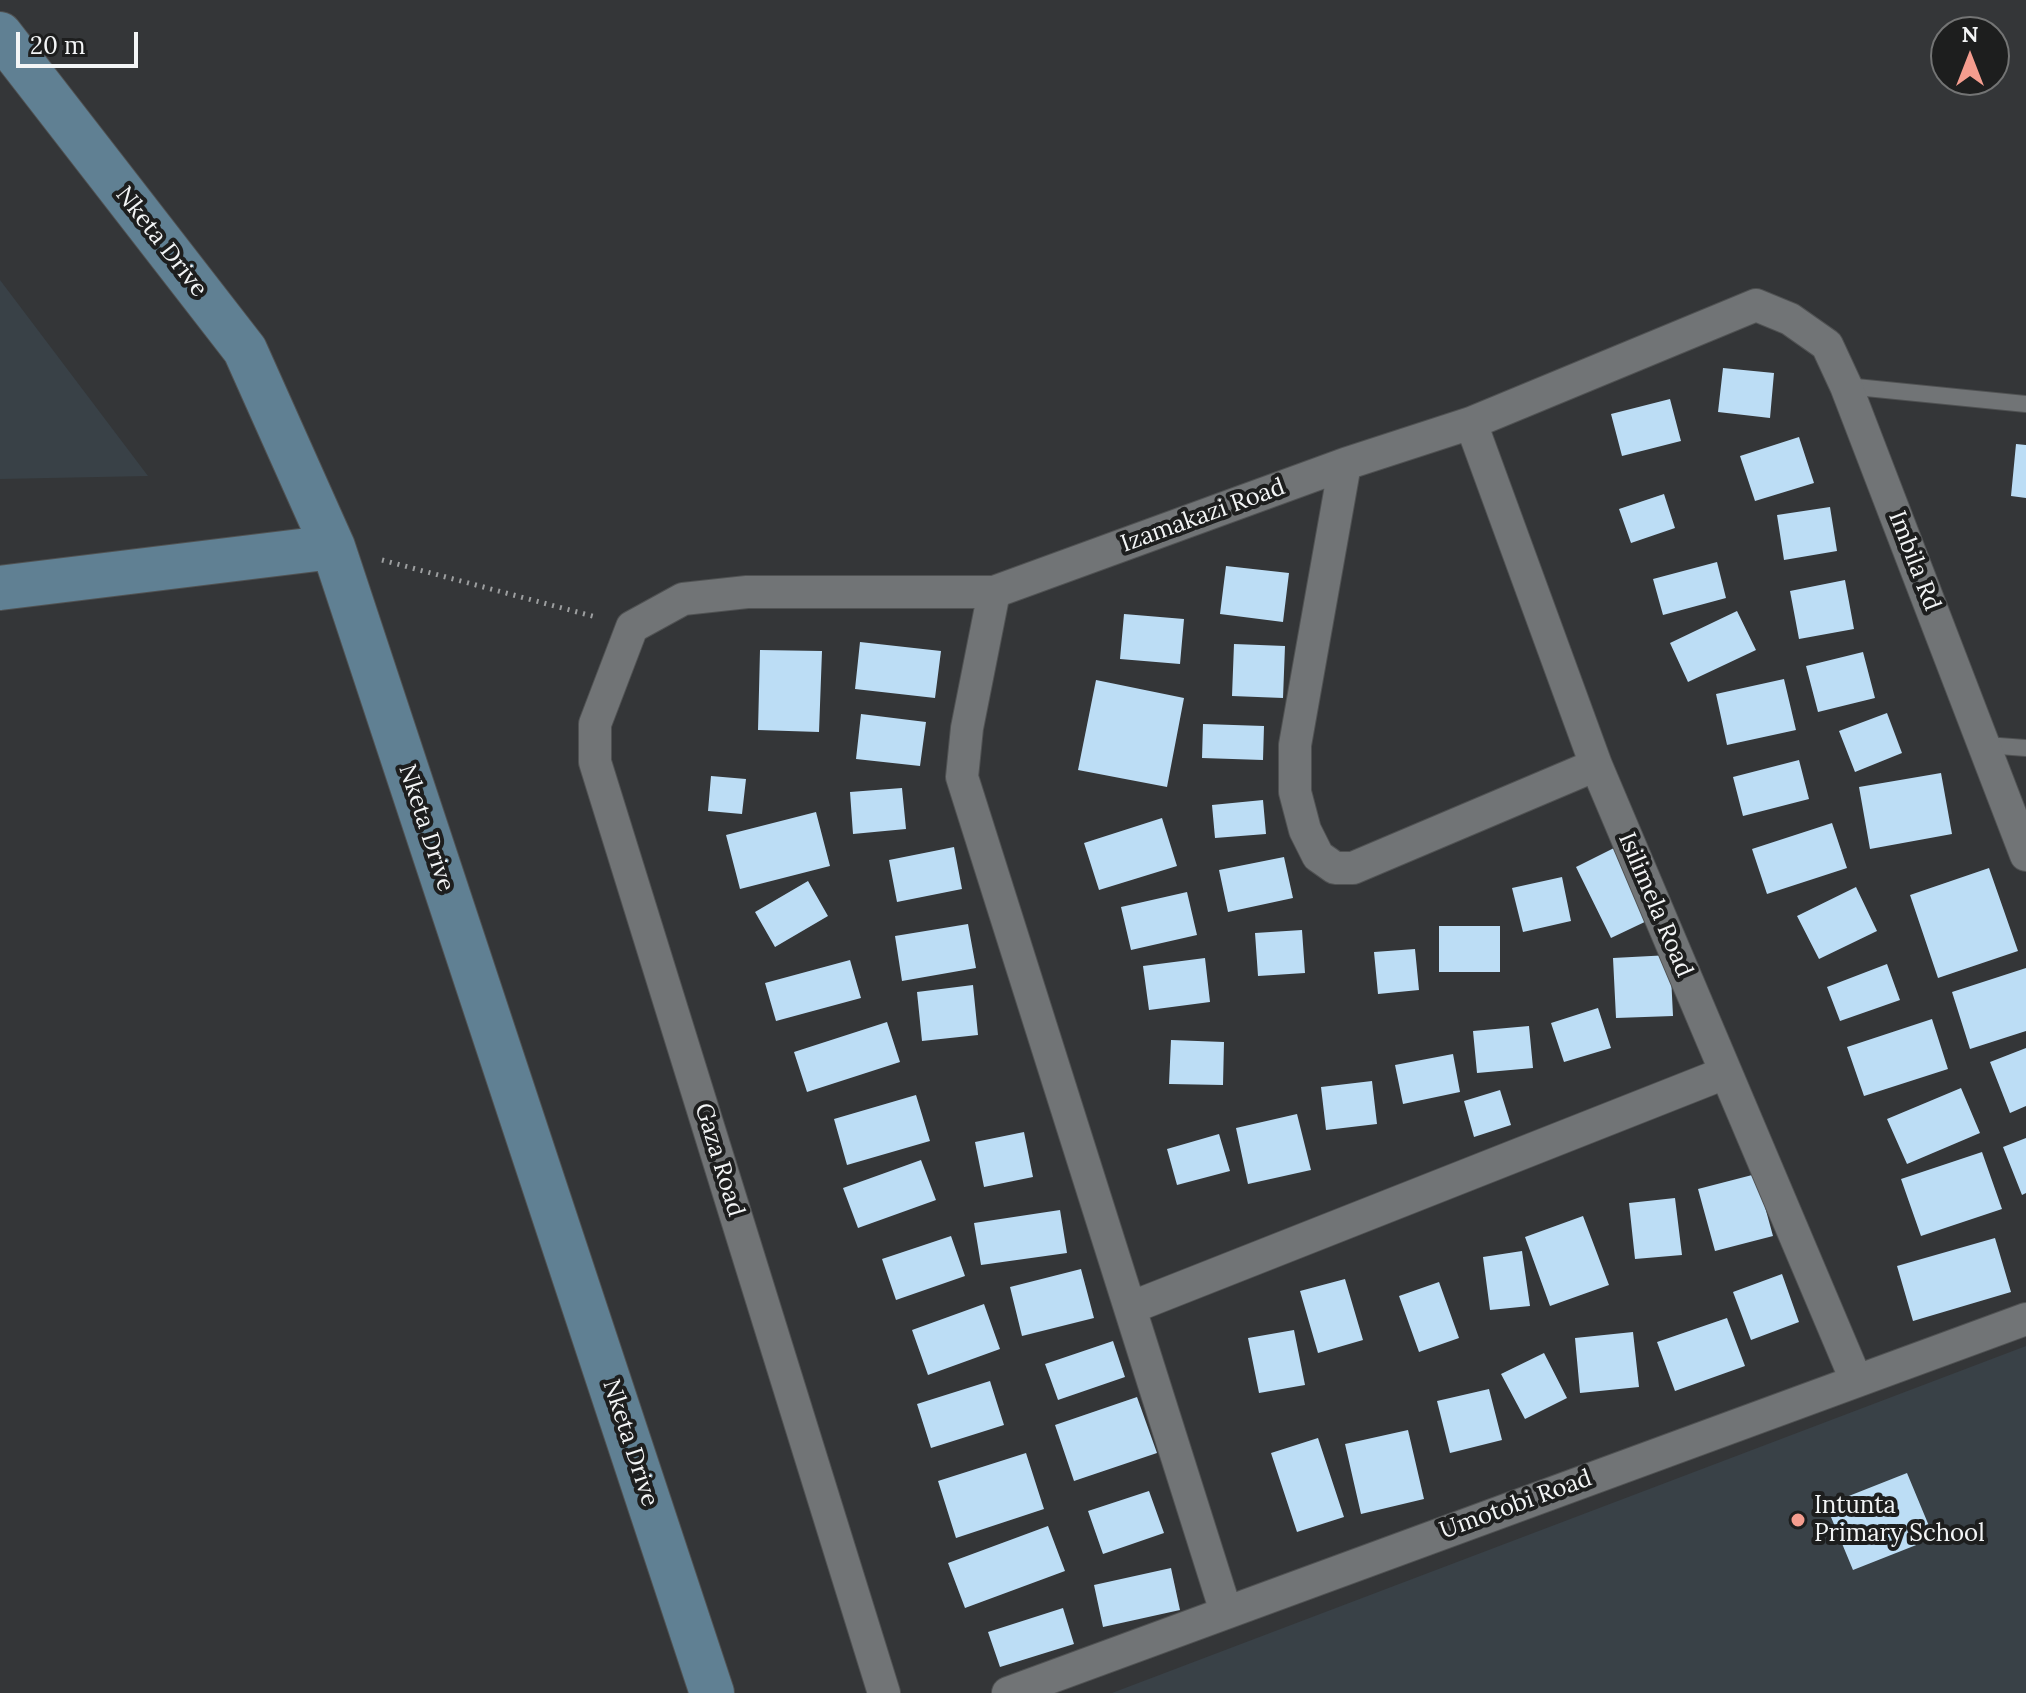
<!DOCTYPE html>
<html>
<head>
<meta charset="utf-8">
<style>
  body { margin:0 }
  #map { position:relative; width:2026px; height:1693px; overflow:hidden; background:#343638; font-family:Lora,serif }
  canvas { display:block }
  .north { position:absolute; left:1930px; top:16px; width:80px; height:80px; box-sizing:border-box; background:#1d1e1e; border:2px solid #737474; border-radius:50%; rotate:0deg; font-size:22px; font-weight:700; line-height:32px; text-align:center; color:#f3f5f6 }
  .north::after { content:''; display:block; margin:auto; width:28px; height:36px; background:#f59d8f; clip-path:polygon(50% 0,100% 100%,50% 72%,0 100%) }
  .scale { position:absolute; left:16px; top:32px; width:122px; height:36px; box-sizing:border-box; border:4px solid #f3f5f6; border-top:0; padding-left:10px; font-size:24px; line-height:28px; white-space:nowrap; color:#f3f5f6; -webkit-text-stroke:6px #1d1e1e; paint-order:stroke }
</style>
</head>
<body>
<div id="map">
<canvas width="2026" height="1693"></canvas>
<div class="north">N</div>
<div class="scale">20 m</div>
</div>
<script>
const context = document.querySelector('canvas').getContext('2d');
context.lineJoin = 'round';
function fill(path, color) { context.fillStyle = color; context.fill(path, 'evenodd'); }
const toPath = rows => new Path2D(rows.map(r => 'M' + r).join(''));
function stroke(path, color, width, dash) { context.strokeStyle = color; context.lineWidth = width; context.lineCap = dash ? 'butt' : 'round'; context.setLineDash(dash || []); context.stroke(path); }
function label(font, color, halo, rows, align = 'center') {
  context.font = font + ' Lora,serif'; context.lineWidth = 8; context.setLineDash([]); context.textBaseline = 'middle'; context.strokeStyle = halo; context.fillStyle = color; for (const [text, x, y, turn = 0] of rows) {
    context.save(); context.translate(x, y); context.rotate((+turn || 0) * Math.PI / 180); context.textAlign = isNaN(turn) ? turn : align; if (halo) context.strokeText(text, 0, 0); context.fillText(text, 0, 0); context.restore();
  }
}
fill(toPath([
  [0,280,148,476,0,479],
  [2026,1346,2026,1693,1112,1693]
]), '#394147');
fill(toPath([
  [1723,368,1774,373,1770,418,1718,412],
  [1670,399,1681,441,1622,456,1611,414],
  [1799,437,1814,483,1755,501,1740,456],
  [2016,444,2026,445,2026,498,2011,496],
  [1664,494,1675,528,1631,543,1619,509],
  [1830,507,1837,551,1784,560,1777,515],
  [1717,562,1726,598,1663,615,1653,579],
  [1226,566,1289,573,1283,622,1220,614],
  [1845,580,1854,629,1799,639,1790,591],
  [1737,611,1756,650,1688,682,1670,643],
  [1124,614,1184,619,1180,664,1120,659],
  [860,642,941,651,935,698,855,689],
  [1234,644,1285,646,1283,698,1232,696],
  [760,650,822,651,819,732,758,730],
  [1863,652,1875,698,1818,712,1806,666],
  [1784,679,1796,730,1727,745,1716,694],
  [1096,680,1184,698,1167,787,1078,770],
  [1887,713,1902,753,1855,772,1839,731],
  [861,714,926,722,920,766,856,759],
  [1203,724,1264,726,1263,760,1202,758],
  [1799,760,1809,799,1743,816,1733,777],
  [1941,773,1952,834,1870,849,1859,787],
  [711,776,746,779,742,814,708,811],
  [902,788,906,829,853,834,850,792],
  [1263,800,1266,834,1215,838,1212,805],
  [816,812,830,866,740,889,726,835],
  [1162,818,1177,866,1099,890,1084,843],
  [1832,823,1847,868,1767,894,1752,849],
  [954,847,962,889,897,902,889,860],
  [1616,847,1651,919,1611,938,1576,867],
  [1284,857,1293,898,1228,912,1219,870],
  [1989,868,2018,951,1938,978,1910,895],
  [1562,877,1571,921,1523,932,1512,888],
  [808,881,828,916,775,947,755,912],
  [1856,887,1877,931,1819,959,1797,916],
  [1187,892,1197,935,1131,950,1121,907],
  [968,924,976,968,902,981,895,936],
  [1439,926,1500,926,1500,972,1439,972],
  [1302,930,1305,973,1258,976,1255,933],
  [1415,949,1419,990,1378,994,1374,952],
  [1670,955,1673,1016,1616,1018,1613,958],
  [1205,958,1210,1002,1149,1010,1143,966],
  [850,960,861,998,776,1021,765,983],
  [1887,964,1900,1000,1840,1021,1827,987],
  [2026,968,2026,1031,1970,1049,1952,992],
  [973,985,978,1035,922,1041,917,992],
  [1598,1008,1611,1048,1564,1062,1551,1023],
  [1932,1019,1948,1069,1864,1096,1847,1047],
  [887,1022,900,1062,807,1092,794,1052],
  [1529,1026,1533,1068,1477,1073,1473,1031],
  [1171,1040,1224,1042,1223,1085,1169,1084],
  [2026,1048,2026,1106,2010,1113,1990,1062],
  [1453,1054,1460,1092,1403,1104,1395,1065],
  [1372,1081,1377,1124,1326,1130,1321,1087],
  [1961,1088,1980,1133,1907,1164,1887,1119],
  [1500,1090,1511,1125,1474,1137,1464,1101],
  [916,1095,930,1141,847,1165,834,1119],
  [1297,1114,1311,1170,1248,1184,1236,1128],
  [1024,1132,1033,1177,984,1187,975,1142],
  [1219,1134,1230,1171,1177,1185,1167,1149],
  [2026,1138,2026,1193,2022,1195,2003,1147],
  [1982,1152,2002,1209,1921,1236,1901,1179],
  [921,1160,936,1200,858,1228,843,1188],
  [1756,1174,1773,1236,1715,1251,1698,1189],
  [1675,1198,1682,1255,1635,1259,1629,1203],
  [1060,1210,1067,1253,981,1265,974,1223],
  [1583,1216,1609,1285,1550,1306,1525,1237],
  [951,1236,965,1276,896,1300,882,1259],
  [1995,1238,2011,1292,1913,1321,1897,1266],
  [1522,1251,1530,1306,1490,1310,1483,1257],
  [1081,1269,1094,1318,1022,1336,1010,1287],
  [1782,1274,1799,1322,1751,1340,1733,1292],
  [1345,1279,1363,1340,1318,1353,1300,1291],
  [1439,1282,1459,1338,1419,1352,1399,1296],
  [984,1304,1000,1349,928,1375,912,1330],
  [1727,1318,1745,1366,1675,1391,1657,1342],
  [1294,1330,1305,1385,1259,1393,1248,1338],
  [1633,1332,1639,1387,1580,1393,1575,1338],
  [1113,1341,1125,1377,1058,1400,1045,1364],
  [1544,1353,1567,1398,1525,1419,1501,1374],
  [990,1381,1004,1425,931,1448,917,1404],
  [1489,1389,1502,1440,1450,1453,1437,1401],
  [1137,1397,1157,1453,1074,1481,1055,1425],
  [1408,1430,1424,1499,1361,1514,1345,1444],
  [1318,1438,1344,1517,1297,1532,1271,1453],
  [1026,1453,1044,1509,956,1538,938,1481],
  [1907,1473,1934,1538,1853,1570,1826,1505],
  [1149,1491,1164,1533,1103,1554,1088,1511],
  [1048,1526,1065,1571,965,1608,948,1563],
  [1171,1568,1180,1610,1103,1627,1094,1585],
  [1063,1608,1074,1644,1000,1667,988,1632]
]), '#bcddf5');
const lane = toPath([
  [1846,386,2026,404],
  [1986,745,2026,748]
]);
const street = toPath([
  [1471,423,1596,765,1856,1380],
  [1345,464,1295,745,1295,792,1305,830,1318,856,1335,868,1353,868,1596,765],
  [994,592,967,728,962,777,1226,1612],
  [1130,1308,1725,1073],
  [884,1693,595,762,595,724,632,627,683,599,747,592,994,592,1345,464,1471,423,1756,305,1790,319,1827,345,1846,386,2026,855],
  [1008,1693,2026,1319]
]);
const secondary = toPath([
  [0,34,245,350,333,547,712,1693],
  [0,588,333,547]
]);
stroke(lane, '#505253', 18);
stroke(street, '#505253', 34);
stroke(secondary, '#505253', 46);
stroke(toPath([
  [382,560,596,617]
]), '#9d9fa0', 5, [2, 6]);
stroke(lane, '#717476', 16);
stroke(street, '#717476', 32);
stroke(secondary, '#608093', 44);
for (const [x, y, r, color] of [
  [1798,1520,8,"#f59d8f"]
]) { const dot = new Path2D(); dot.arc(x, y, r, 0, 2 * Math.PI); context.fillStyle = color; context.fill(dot); stroke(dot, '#1d1e1e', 3); }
label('24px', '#f3f5f6', '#1d1e1e', [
  ["Nketa Drive",161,242,52],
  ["Izamakazi Road",1203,516,-20],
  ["Imbila Rd",1914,561,69],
  ["Nketa Drive",426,828,72],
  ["Isilimela Road",1655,905,67],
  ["Gaza Road",719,1160,73],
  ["Nketa Drive",630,1443,72],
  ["Umotobi Road",1516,1505,-20]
]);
label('24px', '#f3f5f6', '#1d1e1e', [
  ["Intunta",1814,1506],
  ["Primary School",1814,1534]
], 'left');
</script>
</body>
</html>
